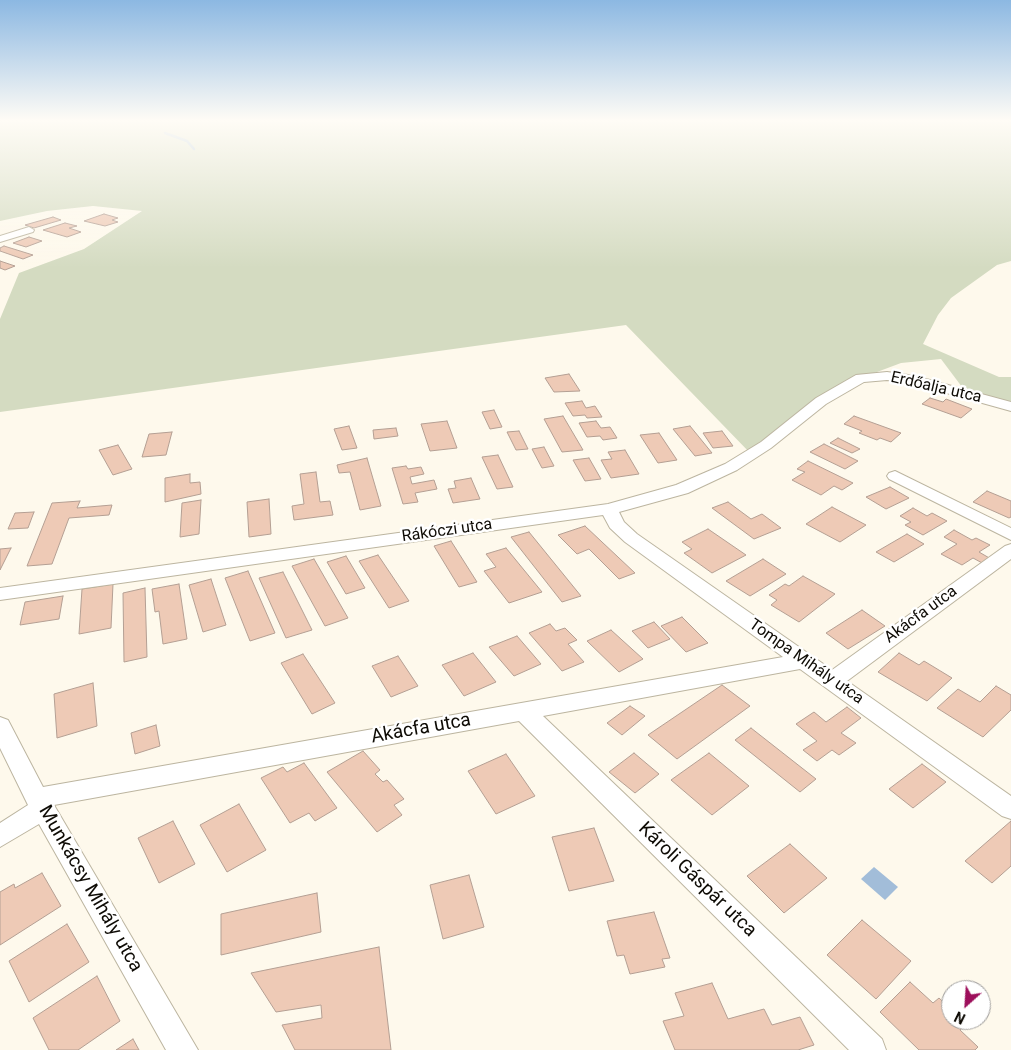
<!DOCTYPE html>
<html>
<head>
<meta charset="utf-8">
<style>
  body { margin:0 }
  #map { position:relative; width:1011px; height:1050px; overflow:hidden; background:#fef9ec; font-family:Roboto,sans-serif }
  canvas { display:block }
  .north { position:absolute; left:941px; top:980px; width:50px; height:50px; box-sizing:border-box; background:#fff; border:1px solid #9f9d9b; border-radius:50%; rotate:206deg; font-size:14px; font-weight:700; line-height:20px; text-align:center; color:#0e0b05 }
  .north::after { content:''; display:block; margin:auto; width:18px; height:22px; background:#9d0f5b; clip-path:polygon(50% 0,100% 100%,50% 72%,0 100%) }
</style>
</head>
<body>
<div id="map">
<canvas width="1011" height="1050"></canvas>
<div class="north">N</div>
</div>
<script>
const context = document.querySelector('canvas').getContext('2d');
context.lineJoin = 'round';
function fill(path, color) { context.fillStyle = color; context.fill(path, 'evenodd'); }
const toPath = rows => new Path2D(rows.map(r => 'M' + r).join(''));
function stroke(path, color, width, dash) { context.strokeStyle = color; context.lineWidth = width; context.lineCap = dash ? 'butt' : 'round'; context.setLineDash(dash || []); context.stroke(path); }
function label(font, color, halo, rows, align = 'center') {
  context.font = font + ' Roboto,sans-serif'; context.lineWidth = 5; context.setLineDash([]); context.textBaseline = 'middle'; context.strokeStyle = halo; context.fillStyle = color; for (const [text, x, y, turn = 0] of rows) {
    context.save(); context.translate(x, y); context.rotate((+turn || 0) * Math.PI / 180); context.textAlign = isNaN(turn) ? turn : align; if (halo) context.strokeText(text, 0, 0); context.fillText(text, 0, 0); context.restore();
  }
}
fill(toPath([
  [0,121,1011,121,1011,261,997,265,951,298,938,315,923,344,999,377,1011,377,1011,407,962,387,941,359,901,363,861,378,752,455,626,325,0,412,0,319,19,273,84,249,142,211,93,206,47,211,0,221]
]), '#d4dbc1');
fill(toPath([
  [874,867,898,887,885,900,861,879]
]), '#a2bdd9');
stroke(toPath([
  [165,133,187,141,194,149]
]), '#a2bdd9', 2.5);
const building = toPath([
  [104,214,118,218,112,220,118,222,105,226,84,221,104,214],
  [53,217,61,220,34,228,25,225,53,217],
  [65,223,77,226,69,228,81,232,67,237,43,230,65,223],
  [29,237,42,241,26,247,13,243,29,237],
  [4,246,33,255,23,259,0,251,0,248,4,246],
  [0,261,15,266,5,270,0,268,0,261],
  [569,374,580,391,554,392,545,378,569,374],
  [930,398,943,402,946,399,972,409,961,418,922,404,930,398],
  [582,401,586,408,595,406,602,417,587,418,585,415,573,416,565,403,582,401],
  [494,410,502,427,490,429,482,412,494,410],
  [563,416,583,450,562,452,544,419,563,416],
  [854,416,901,433,891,442,880,438,877,440,859,433,862,431,844,424,854,416],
  [447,421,457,448,430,451,421,424,447,421],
  [596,421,601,428,610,427,617,438,603,440,600,436,587,437,579,423,596,421],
  [349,426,357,448,342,450,334,429,349,426],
  [690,426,712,453,695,456,673,429,690,426],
  [396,428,398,436,374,439,373,430,396,428],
  [519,431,528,449,516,450,507,432,519,431],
  [722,431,733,446,713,448,703,433,722,431],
  [172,432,166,455,142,457,149,434,172,432],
  [659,433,677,460,658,463,640,435,659,433],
  [838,438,860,449,852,453,830,443,838,438],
  [824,444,858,461,845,469,810,452,824,444],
  [118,445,132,469,113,475,99,450,118,445],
  [544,447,554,466,542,468,532,449,544,447],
  [625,450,639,474,611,478,601,460,612,459,608,452,625,450],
  [498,455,513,487,497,489,482,457,498,455],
  [367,458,381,506,360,510,350,472,339,473,337,465,367,458],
  [589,458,601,479,585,481,573,460,589,458],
  [808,461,853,483,842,490,834,486,821,495,792,480,805,472,797,469,808,461],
  [406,466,408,469,421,467,424,474,410,477,412,484,434,480,437,489,415,493,418,502,403,504,392,468,406,466],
  [316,472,320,502,330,501,333,515,294,520,292,506,304,504,300,474,316,472],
  [190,474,190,483,200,482,201,494,165,502,165,478,190,474],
  [471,478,480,499,453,503,448,489,456,488,454,481,471,478],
  [890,487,909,498,886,509,866,497,890,487],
  [987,491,1011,501,1011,517,1009,518,973,502,987,491],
  [269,499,271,534,249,537,247,502,269,499],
  [201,500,199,534,180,537,182,503,201,500],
  [80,501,77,508,112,505,109,515,69,518,52,564,27,566,52,503,80,501],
  [728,502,751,519,762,514,781,528,754,539,712,508,728,502],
  [832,507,866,525,840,542,806,524,832,507],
  [913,508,927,516,932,513,947,521,923,535,905,525,911,522,900,516,913,508],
  [34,512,28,528,8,529,15,513,34,512],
  [585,526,635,573,619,579,589,549,577,554,558,535,585,526],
  [708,529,746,555,712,573,684,553,692,549,682,542,708,529],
  [954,530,972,540,976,538,990,545,979,552,991,559,984,564,973,558,962,565,941,554,957,544,944,537,954,530],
  [529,532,581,596,562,602,511,537,529,532],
  [907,534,924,544,894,562,876,552,907,534],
  [451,541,477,582,459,587,434,546,451,541],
  [11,548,0,570,0,549,11,548],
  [506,548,542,592,509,603,484,571,496,567,486,554,506,548],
  [378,555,409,601,389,608,359,561,378,555],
  [346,556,365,588,346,594,327,562,346,556],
  [314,559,348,618,325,626,292,566,314,559],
  [763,559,786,574,750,596,726,581,763,559],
  [248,571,275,633,250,641,225,578,248,571],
  [283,572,312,630,286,638,259,578,283,572],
  [803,576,835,594,799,622,771,605,777,600,769,595,785,584,789,586,803,576],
  [211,579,226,625,203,632,189,585,211,579],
  [113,584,111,628,79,634,82,589,113,584],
  [179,584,187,639,163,644,159,611,155,612,152,589,179,584],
  [145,588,147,657,124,662,123,593,145,588],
  [63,596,59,619,20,625,25,602,63,596],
  [862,610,885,626,848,649,826,633,862,610],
  [682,617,708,643,686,652,661,626,682,617],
  [654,622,670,639,648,648,632,631,654,622],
  [550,624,556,631,565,628,577,640,568,644,584,662,562,671,529,633,550,624],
  [611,630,643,659,619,672,587,641,611,630],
  [517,636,541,664,514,676,489,647,517,636],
  [473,653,496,682,464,696,442,665,473,653],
  [899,653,919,665,924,661,952,678,927,701,878,672,899,653],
  [303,654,335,703,312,714,281,663,303,654],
  [398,656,418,686,391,697,372,666,398,656],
  [93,683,97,726,57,738,54,694,93,683],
  [722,685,750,706,677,759,648,735,722,685],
  [996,686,1011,695,1011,710,983,737,937,708,958,689,980,702,996,686],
  [630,706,645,716,622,735,607,723,630,706],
  [847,707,861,718,841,733,856,743,839,755,832,750,817,761,803,750,817,741,796,724,814,712,826,722,847,707],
  [156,725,160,746,135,754,131,733,156,725],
  [751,728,816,779,800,792,735,740,751,728],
  [363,751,380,770,375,774,383,782,387,780,404,799,394,805,402,815,377,832,327,772,363,751],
  [634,753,659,774,635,793,609,772,634,753],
  [709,753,749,786,712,815,671,780,709,753],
  [506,754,535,796,496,814,468,771,506,754],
  [304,763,337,808,315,821,309,813,290,823,261,778,283,767,287,772,304,763],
  [922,764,946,782,913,808,889,789,922,764],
  [239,804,266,850,227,872,200,825,239,804],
  [173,821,195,864,159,883,138,838,173,821],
  [1011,821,1011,866,992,883,965,861,1011,821],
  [594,828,614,881,569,891,552,837,594,828],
  [790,844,827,878,784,913,747,876,790,844],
  [42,873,61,906,0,945,0,892,14,884,15,888,42,873],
  [469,875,484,927,443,939,430,885,469,875],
  [317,893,321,932,221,955,221,914,317,893],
  [654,912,670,958,662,959,665,967,630,974,624,955,617,956,607,921,654,912],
  [862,920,911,961,876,999,827,955,862,920],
  [67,924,89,962,29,1002,9,961,67,924],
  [379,947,391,1050,295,1050,282,1025,322,1018,321,1005,276,1012,251,973,379,947],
  [97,976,120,1021,78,1050,49,1050,33,1018,97,976],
  [910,982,933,1003,939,998,951,1009,951,1020,963,1020,966,1023,960,1030,978,1047,975,1050,919,1050,880,1012,910,982],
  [712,983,728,1019,764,1009,772,1025,800,1017,814,1045,798,1050,675,1050,663,1021,684,1016,675,993,712,983],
  [133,1039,139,1050,116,1050,133,1039]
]);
fill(building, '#eecab6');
stroke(building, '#b49f93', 1);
const street = toPath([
  [29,227,34,230,33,232,0,242,0,236,29,227],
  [887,372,915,376,1011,402,1011,411,914,384,887,380,864,382,826,404,771,448,737,470,688,493,619,512,624,522,637,534,832,670,1005,546,1011,544,1011,559,847,681,1011,796,1011,819,1002,816,800,669,543,716,882,1039,886,1050,849,1050,519,721,54,805,198,1050,166,1050,39,824,0,847,0,823,28,805,0,748,0,717,8,720,43,787,783,657,625,542,610,528,603,515,0,600,0,588,608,504,676,485,725,464,761,442,816,398,856,375,887,372],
  [895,471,1011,528,1011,540,889,479,887,476,889,473,895,471]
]);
stroke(street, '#bcb5a0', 2);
fill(street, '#fff');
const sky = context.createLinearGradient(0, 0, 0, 268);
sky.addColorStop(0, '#8cb8e2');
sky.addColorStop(0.45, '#fffcf6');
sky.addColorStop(1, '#fffcf600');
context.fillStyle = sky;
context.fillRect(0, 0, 1011, 268);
label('16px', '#0e0b05', '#fff', [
  ["Erdőalja utca",936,388,13],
  ["Rákóczi utca",447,531,-8],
  ["Akácfa utca",921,615,-36],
  ["Tompa Mihály utca",806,662,35]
]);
label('19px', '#0e0b05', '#fff', [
  ["Akácfa utca",421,729,-10],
  ["Károli Gáspár utca",697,880,44],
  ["Munkácsy Mihály utca",90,889,60]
]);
</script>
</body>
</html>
